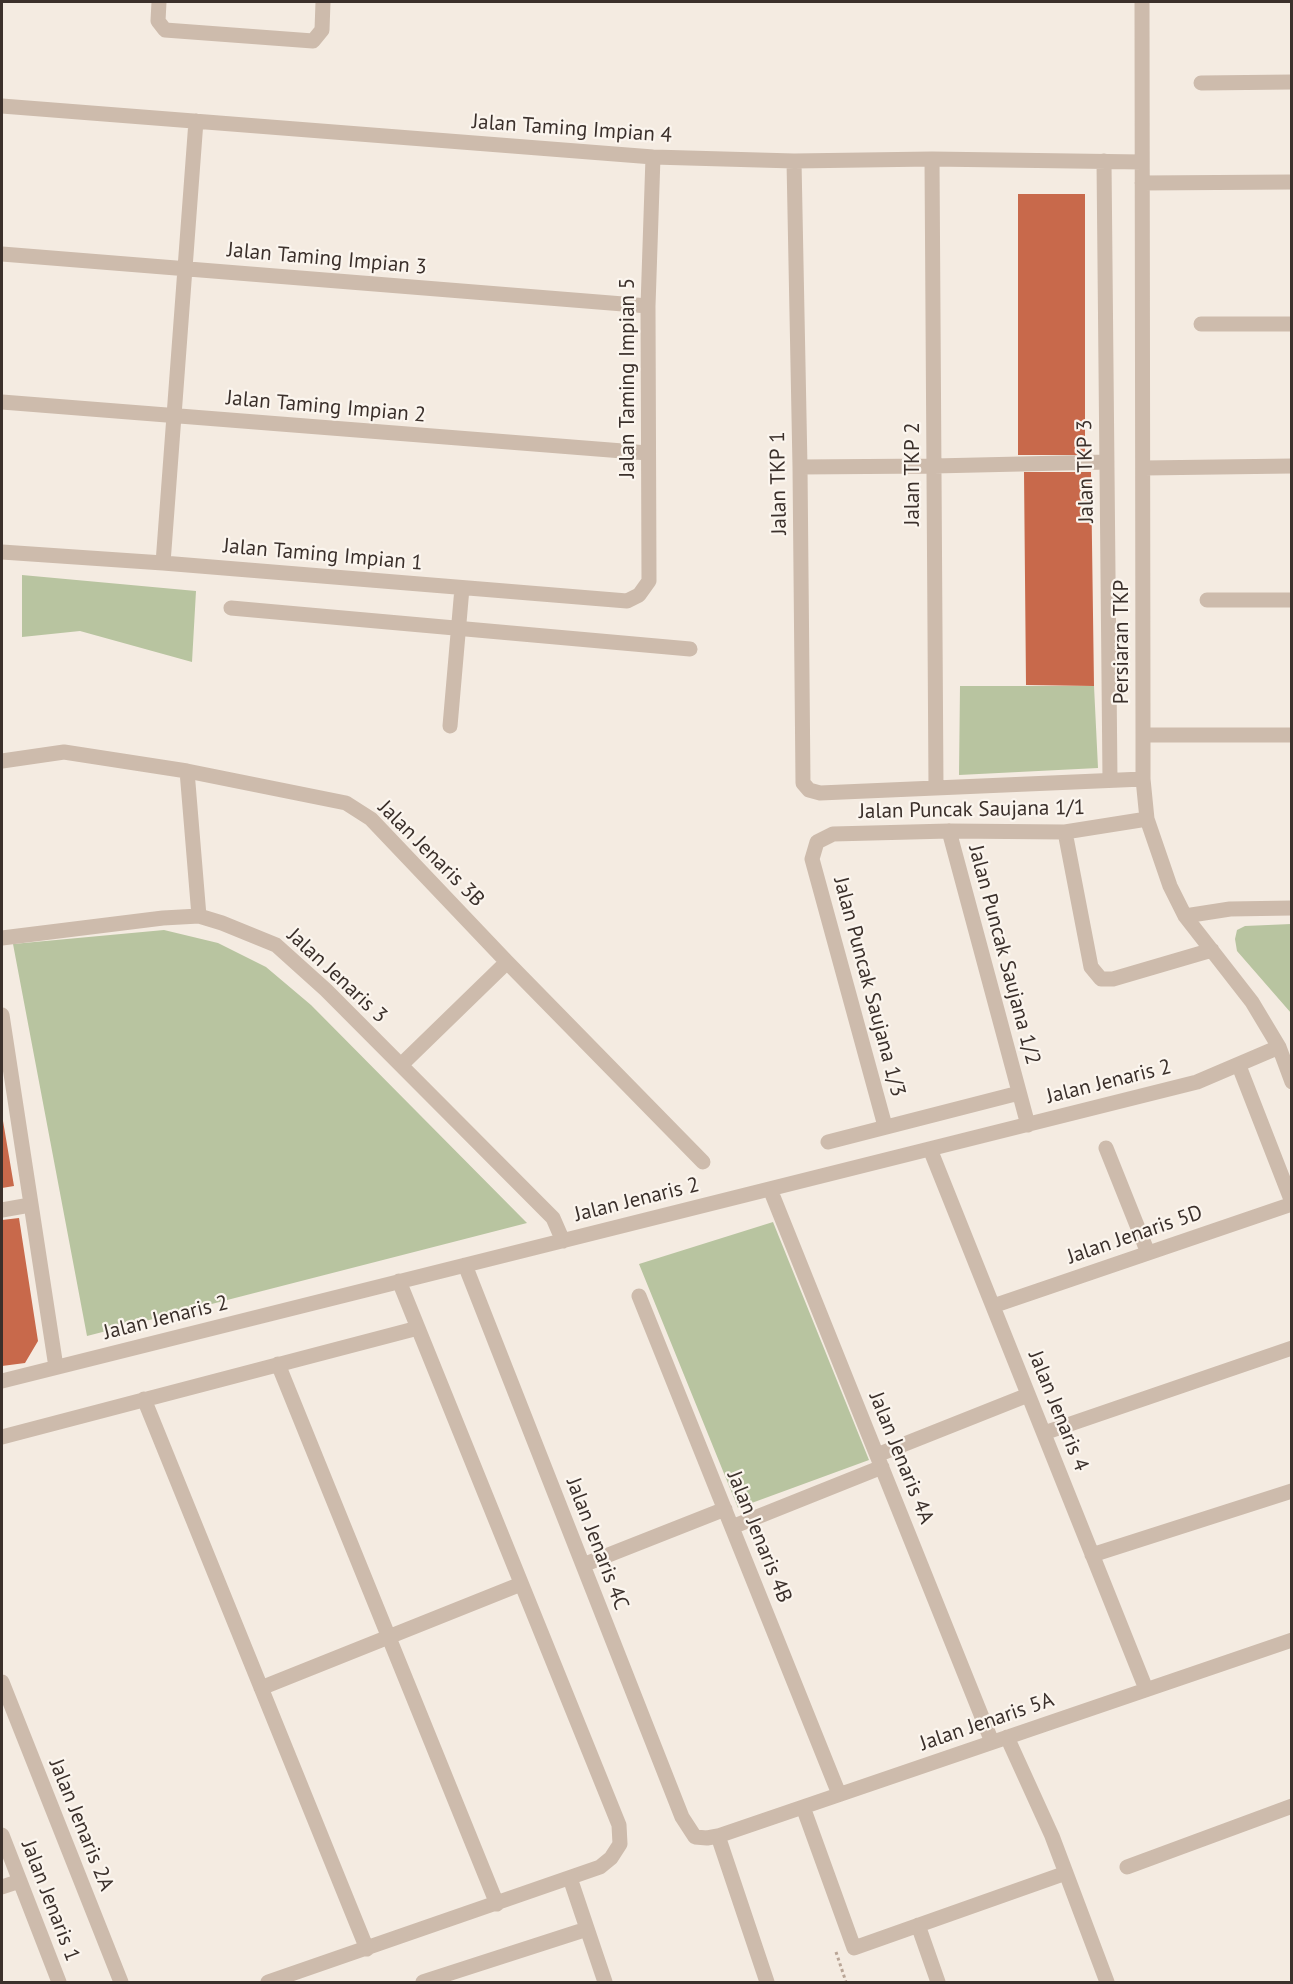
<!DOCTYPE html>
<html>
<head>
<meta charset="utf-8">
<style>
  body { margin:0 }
  #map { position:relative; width:1293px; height:1984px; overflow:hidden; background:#f4ebe1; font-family:"PT Sans",sans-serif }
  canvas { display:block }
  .frame { position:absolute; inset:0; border:3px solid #3b302b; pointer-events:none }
</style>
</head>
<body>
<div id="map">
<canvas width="1293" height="1984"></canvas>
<div class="frame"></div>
</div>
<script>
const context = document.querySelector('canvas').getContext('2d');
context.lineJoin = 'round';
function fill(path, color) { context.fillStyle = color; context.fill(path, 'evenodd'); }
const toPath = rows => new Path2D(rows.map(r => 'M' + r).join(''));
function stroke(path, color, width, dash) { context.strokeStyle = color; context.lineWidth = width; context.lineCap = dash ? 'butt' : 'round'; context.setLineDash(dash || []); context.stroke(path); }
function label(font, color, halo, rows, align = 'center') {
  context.font = font + ' "PT Sans",sans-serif'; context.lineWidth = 4.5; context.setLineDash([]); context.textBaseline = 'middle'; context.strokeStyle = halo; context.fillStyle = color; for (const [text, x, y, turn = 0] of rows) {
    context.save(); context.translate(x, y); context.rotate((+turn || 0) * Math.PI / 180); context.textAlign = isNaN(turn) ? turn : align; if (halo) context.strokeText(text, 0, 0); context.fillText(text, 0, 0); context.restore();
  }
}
fill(toPath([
  [22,575,196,591,192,662,80,631,22,637],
  [960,686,1094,686,1098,768,959,775],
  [1291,924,1292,924,1291,1013,1237,951,1235,939,1237,930,1245,926],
  [164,930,218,943,266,967,311,1005,527,1223,87,1336,13,944],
  [773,1222,869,1460,738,1508,639,1264]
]), '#b8c4a0');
fill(toPath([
  [1018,194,1085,194,1085,455,1018,455],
  [1024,472,1091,472,1094,686,1026,685],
  [2,1115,14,1186,2,1188],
  [19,1218,38,1341,25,1363,2,1366,2,1220]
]), '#c8694b');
stroke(toPath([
  [836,1952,846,1982]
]), '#b9a596', 3, [3, 3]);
stroke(toPath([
  [159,2,158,21,165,30,313,41,322,30,323,2],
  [1142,2,1143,735,1143,779,1147,819,1170,886,1185,916,1252,1002,1279,1047,1292,1082],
  [1201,83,1292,82],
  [2,106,653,157,794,161,932,159,1142,162],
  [932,159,936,788],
  [794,161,800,467,803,783,809,790,820,793,1143,779],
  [1104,161,1110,780],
  [1142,183,1292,182],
  [2,254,648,306],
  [1201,324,1292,324],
  [2,402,648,453],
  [800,467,934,466,1107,462],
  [1144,468,1292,466],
  [2,552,163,563,627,601,639,595,649,581,648,306,653,157],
  [163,563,196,121],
  [1207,600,1292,600],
  [231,608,690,649],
  [450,726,462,588],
  [1143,735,1292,735],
  [2,761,64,752,187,771,346,803,371,819,507,962,703,1162],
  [187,771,199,916],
  [949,831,1028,1125],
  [1065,832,1091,967,1101,979,1113,979,1212,950],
  [1185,916,1230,909,1292,908],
  [2,938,163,918,199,916,222,923,276,945,326,990,553,1218,563,1241],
  [2,1015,56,1367],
  [401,1065,507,962],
  [1239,1066,1292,1202],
  [885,1126,812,859,817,842,833,834,949,831,1065,832,1147,819],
  [828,1142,1019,1093],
  [1106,1148,1148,1253],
  [930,1149,1146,1689],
  [770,1189,992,1742],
  [2,1210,30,1205],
  [465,1265,682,1817,695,1837,707,1838,718,1836,1292,1640],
  [639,1296,839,1794],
  [993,1306,1292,1204],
  [278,1364,497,1904],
  [2,1381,1197,1082,1279,1047],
  [144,1399,367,1949],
  [1044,1433,1292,1348],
  [2,1437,418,1328],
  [877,1455,1028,1395],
  [732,1527,882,1467],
  [1092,1555,1292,1491],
  [583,1565,725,1509],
  [2,1682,121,1982],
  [261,1688,521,1584],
  [1007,1737,1052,1836,1107,1982],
  [803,1807,854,1948,1066,1873],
  [2,1835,59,1982],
  [718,1836,767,1982],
  [1127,1867,1292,1806],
  [570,1878,605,1982],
  [2,1887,20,1881],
  [918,1925,938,1982],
  [268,1982,600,1867,611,1858,620,1844,619,1825,399,1281],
  [423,1982,587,1929]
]), '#cdbbac', 15);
label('21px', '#3b302b', '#fbf5ee', [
  ["Jalan Taming Impian 4",572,129,4],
  ["Jalan Taming Impian 3",327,259,5],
  ["Jalan Taming Impian 5",628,378,-90],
  ["Jalan Taming Impian 2",326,407,5],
  ["Jalan TKP 3",1086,471,-91],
  ["Jalan TKP 2",913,474,-90],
  ["Jalan TKP 1",779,483,-91],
  ["Jalan Taming Impian 1",323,555,5],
  ["Persiaran TKP",1122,642,-90],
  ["Jalan Puncak Saujana 1/1",972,810,-1],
  ["Jalan Jenaris 3B",431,854,45],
  ["Jalan Puncak Saujana 1/2",1004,955,75],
  ["Jalan Jenaris 3",337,976,43],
  ["Jalan Puncak Saujana 1/3",869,987,75],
  ["Jalan Jenaris 2",1109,1082,-14],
  ["Jalan Jenaris 2",637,1200,-14],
  ["Jalan Jenaris 5D",1135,1235,-19],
  ["Jalan Jenaris 2",166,1318,-14],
  ["Jalan Jenaris 4",1058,1411,68],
  ["Jalan Jenaris 4A",901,1458,68],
  ["Jalan Jenaris 4B",759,1537,68],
  ["Jalan Jenaris 4C",597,1544,69],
  ["Jalan Jenaris 5A",987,1722,-19],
  ["Jalan Jenaris 2A",81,1825,68],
  ["Jalan Jenaris 1",50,1901,69]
]);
</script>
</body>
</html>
